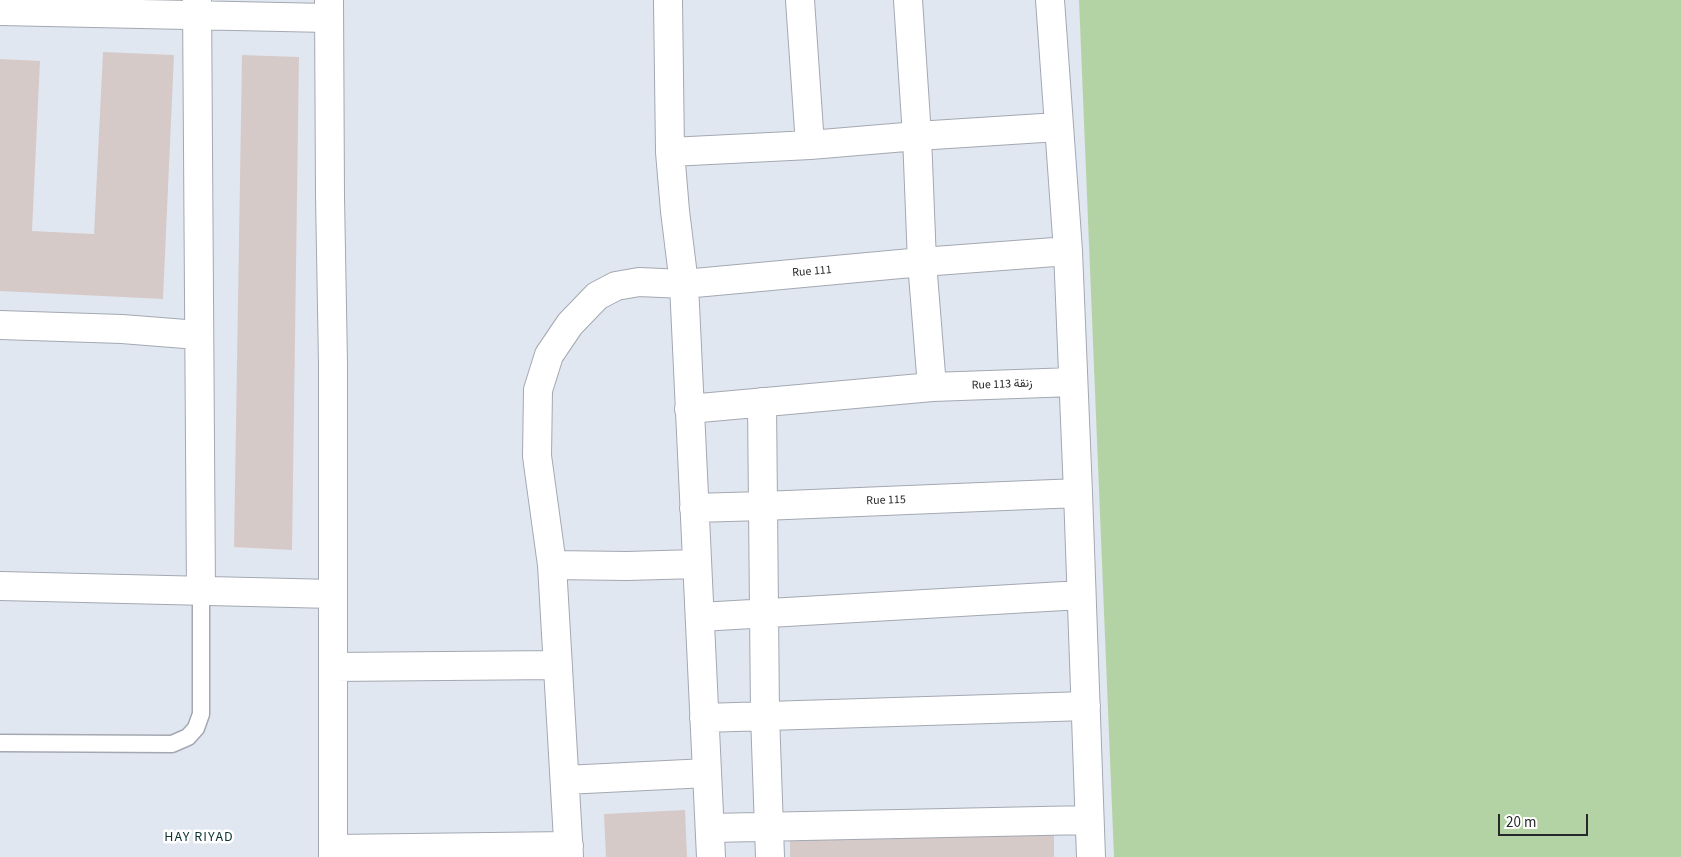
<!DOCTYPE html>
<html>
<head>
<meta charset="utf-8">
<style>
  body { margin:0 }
  #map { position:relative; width:1681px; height:857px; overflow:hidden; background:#e1e7f0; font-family:"Source Sans 3",sans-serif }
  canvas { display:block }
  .scale { position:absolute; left:1498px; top:814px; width:90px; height:22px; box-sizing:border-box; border:2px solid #26282b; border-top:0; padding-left:6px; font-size:15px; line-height:18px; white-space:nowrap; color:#26282b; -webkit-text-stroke:4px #fff; paint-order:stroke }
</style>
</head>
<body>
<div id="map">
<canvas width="1681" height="857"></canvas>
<div class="scale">20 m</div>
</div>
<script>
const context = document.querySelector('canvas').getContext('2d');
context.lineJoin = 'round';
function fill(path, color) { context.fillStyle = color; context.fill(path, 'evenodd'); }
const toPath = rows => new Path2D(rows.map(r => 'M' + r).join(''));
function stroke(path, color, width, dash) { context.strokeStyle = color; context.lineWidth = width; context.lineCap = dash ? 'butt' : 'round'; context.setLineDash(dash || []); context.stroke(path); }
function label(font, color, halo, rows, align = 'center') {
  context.font = font + ' "Source Sans 3",Vazirmatn,sans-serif'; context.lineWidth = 5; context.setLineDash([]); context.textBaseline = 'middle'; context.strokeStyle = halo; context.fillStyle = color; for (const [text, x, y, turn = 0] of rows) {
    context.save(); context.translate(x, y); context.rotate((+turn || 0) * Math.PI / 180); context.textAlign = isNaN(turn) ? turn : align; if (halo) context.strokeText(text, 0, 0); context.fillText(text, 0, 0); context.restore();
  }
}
fill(toPath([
  [1079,0,1681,0,1681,857,1114,857]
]), '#b4d3a4');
fill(toPath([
  [103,52,174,55,163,299,0,291,0,59,40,61,32,231,94,234],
  [242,55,299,57,292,550,234,547],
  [685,810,687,857,606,857,604,814],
  [1054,832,1054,857,790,857,790,838]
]), '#d6cac9');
const service = toPath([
  [0,743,172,744,188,737,196,728,201,714,201,591]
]);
const minor = toPath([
  [197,0,201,591],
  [329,0,330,196,333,364,333,857],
  [668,0,670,152,675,211,684,284,711,857],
  [800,0,810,145],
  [1050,0,1068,251,1078,493,1091,857],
  [0,11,328,18],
  [670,152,810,145,917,136,1058,127],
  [0,325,122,329,198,335],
  [932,387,1073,382],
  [762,402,765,715,770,857],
  [689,409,932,387,922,262,917,136,908,0],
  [694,508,763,506,1078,493],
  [552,565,627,566,697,564],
  [0,586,333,594],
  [700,617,1081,595],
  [333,667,558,665],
  [704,718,1086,706],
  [565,780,707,773],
  [710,828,1088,820],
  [333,849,569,846],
  [569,857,552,565,537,456,538,390,549,355,570,324,597,296,616,286,639,282,684,284,922,262,1068,251]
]);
stroke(service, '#a3a8b1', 19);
stroke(minor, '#a3a8b1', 30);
stroke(service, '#fff', 16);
stroke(minor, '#fff', 28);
label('12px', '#26282b', '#fff', [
  ["Rue 111",812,272,-5],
  ["Rue 113 زنقة",1002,385,-2],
  ["Rue 115",886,501,-2]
]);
context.letterSpacing = '1px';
label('14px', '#0e3132', '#fff', [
  ["HAY RIYAD",199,838]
]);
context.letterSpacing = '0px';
</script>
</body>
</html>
